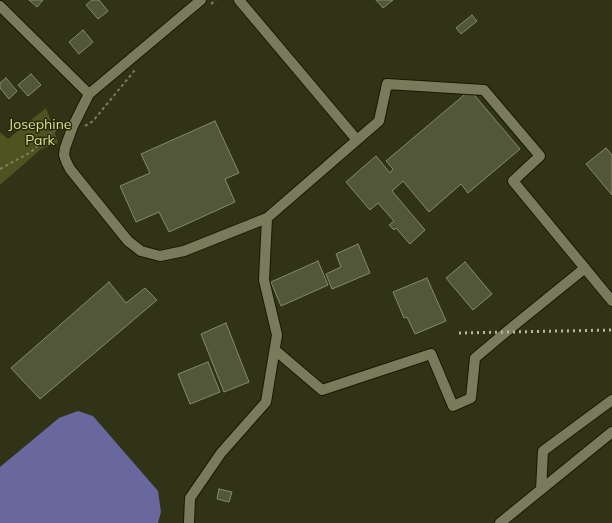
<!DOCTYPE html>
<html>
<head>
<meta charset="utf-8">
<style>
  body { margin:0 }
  canvas { display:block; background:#303316 }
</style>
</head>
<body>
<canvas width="612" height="523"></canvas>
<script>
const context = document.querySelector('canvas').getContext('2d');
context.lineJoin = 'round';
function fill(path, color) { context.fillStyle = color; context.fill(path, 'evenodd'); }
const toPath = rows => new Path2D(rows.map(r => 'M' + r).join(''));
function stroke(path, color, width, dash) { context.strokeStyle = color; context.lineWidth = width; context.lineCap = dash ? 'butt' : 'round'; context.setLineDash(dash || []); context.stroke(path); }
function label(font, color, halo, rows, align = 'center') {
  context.font = font + ' Mulish,sans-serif'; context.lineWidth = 3; context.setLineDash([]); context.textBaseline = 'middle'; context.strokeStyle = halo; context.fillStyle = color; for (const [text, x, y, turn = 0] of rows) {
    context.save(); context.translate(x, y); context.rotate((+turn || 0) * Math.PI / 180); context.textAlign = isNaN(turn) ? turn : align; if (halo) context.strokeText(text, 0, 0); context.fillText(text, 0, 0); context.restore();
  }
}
fill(toPath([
  [46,108,53,126,58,143,41,149,0,185,0,132,8,139]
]), '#4e531f');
fill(toPath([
  [78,411,93,416,158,491,161,512,158,523,0,523,0,467,59,418]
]), '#68689e');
const building = toPath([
  [29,0,43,0,37,7,29,0],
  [92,0,99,0,108,11,98,19,86,5,92,0],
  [376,0,393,0,383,8,376,0],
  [472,15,477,21,461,34,456,28,472,15],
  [83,30,93,42,79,54,69,42,83,30],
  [31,74,41,85,28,96,18,85,31,74],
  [6,78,17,91,9,99,0,88,0,83,6,78],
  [470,90,520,149,468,193,461,184,429,212,403,181,392,191,425,230,410,244,396,228,394,230,389,225,394,221,378,203,370,210,346,182,376,156,390,173,393,169,386,161,470,90],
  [215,121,239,173,225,179,235,202,169,232,159,212,136,222,120,186,150,173,141,154,215,121],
  [606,148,612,155,612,195,586,164,606,148],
  [358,244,370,273,332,289,326,274,341,267,336,254,358,244],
  [318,261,328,285,281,306,271,282,318,261],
  [465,262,492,294,473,310,446,278,465,262],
  [427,278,446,321,415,334,407,317,404,318,393,292,427,278],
  [109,282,126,303,145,288,157,300,40,399,11,368,109,282],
  [226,323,249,382,224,392,201,334,226,323],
  [208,362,220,392,190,404,178,374,208,362],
  [219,489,232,492,229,502,217,499,219,489]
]);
fill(building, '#535739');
stroke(building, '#868a6a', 1);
const minor = toPath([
  [201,0,89,94,73,126,65,148,64,155,66,161,70,169,128,241,141,251,160,256,184,251,267,218],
  [239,0,357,140],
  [0,6,89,94],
  [275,350,322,390,431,354,453,406,471,398,475,358,506,332,585,268],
  [541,490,543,451,612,400],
  [189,523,190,498,221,453,266,402,277,335,264,280,267,218,379,121,387,84,484,90,540,156,513,181,612,301],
  [500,523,612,432]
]);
stroke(minor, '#181a00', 12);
stroke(toPath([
  [211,4,216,0],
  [85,126,93,121,135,70],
  [0,169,31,152,52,132,61,127]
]), '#7c7e66', 2, [3, 3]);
stroke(minor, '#787c5c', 10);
stroke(toPath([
  [459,333,612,330]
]), '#b6b8a4', 3, [2, 4]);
label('14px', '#d7e188', '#26290c', [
  ["Josephine",40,125],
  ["Park",40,141]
]);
</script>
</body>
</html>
